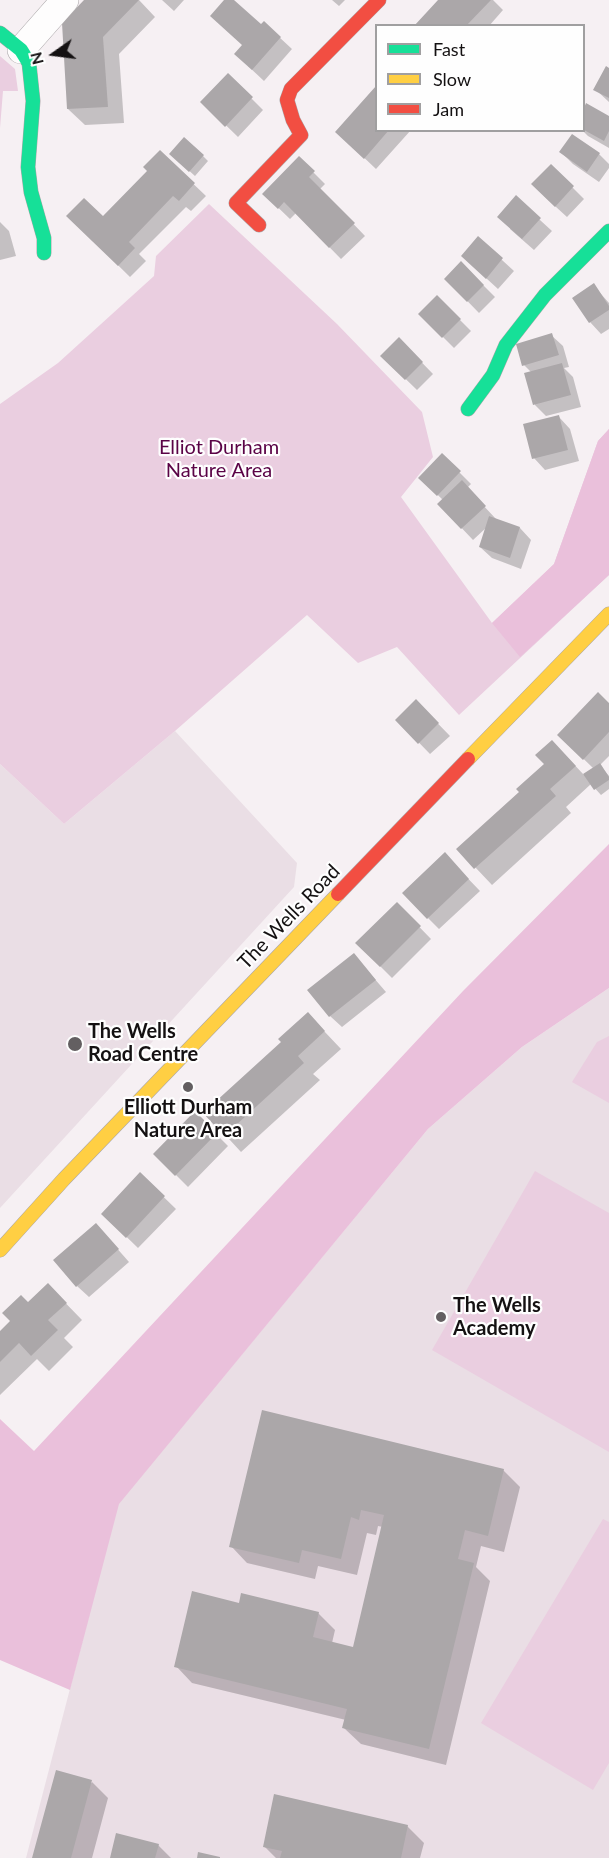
<!DOCTYPE html>
<html>
<head>
<meta charset="utf-8">
<style>
  body { margin:0 }
  #map { position:relative; width:609px; height:1858px; overflow:hidden; background:#f6f0f3; font-family:Lato,sans-serif }
  canvas { display:block }
  .legend { position:absolute; left:375px; top:24px; width:210px; height:108px; box-sizing:border-box; background:#fefefe; border:2px solid #a09fa0; margin:0; padding:8px 10px; list-style:none; font-size:18px; color:#141112 }
  .legend li { display:flex; align-items:center; gap:12px; height:30px }
  .legend b { width:30px; border:2px solid #a09fa0 }
  .north { position:absolute; left:24px; top:24px; width:60px; height:60px; -webkit-text-stroke:4px #fefefe; paint-order:stroke; rotate:256deg; font-size:16px; font-weight:700; line-height:24px; text-align:center; color:#141112 }
  .north::after { content:''; display:block; margin:auto; width:21px; height:27px; background:#141112; clip-path:polygon(50% 0,100% 100%,50% 72%,0 100%) }
</style>
</head>
<body>
<div id="map">
<canvas width="609" height="1858"></canvas>
<ul class="legend">
<li><b style="height:8px;background:#16e098"></b>Fast</li>
<li><b style="height:8px;background:#ffcf43"></b>Slow</li>
<li><b style="height:8px;background:#f24e42"></b>Jam</li>
</ul>
<div class="north">N</div>
</div>
<script>
const context = document.querySelector('canvas').getContext('2d');
context.lineJoin = 'round';
function fill(path, color) { context.fillStyle = color; context.fill(path, 'evenodd'); }
const toPath = rows => new Path2D(rows.map(r => 'M' + r).join(''));
function stroke(path, color, width, dash) { context.strokeStyle = color; context.lineWidth = width; context.lineCap = dash ? 'butt' : 'round'; context.setLineDash(dash || []); context.stroke(path); }
function label(font, color, halo, rows, align = 'center') {
  context.font = font + ' Lato,sans-serif'; context.lineWidth = 4.5; context.setLineDash([]); context.textBaseline = 'middle'; context.strokeStyle = halo; context.fillStyle = color; for (const [text, x, y, turn = 0] of rows) {
    context.save(); context.translate(x, y); context.rotate((+turn || 0) * Math.PI / 180); context.textAlign = isNaN(turn) ? turn : align; if (halo) context.strokeText(text, 0, 0); context.fillText(text, 0, 0); context.restore();
  }
}
fill(toPath([
  [175,731,297,863,294,887,0,1208,0,764,64,824],
  [609,988,609,1858,26,1858,118,1504,428,1129,522,1047]
]), '#eadee5');
fill(toPath([
  [0,56,15,69,18,91,3,91,0,128],
  [209,204,337,324,422,412,433,457,401,497,492,623,554,564,598,441,609,429,609,575,459,715,397,647,358,663,307,615,175,731,64,824,0,764,0,404,58,363,154,276,156,256],
  [609,1036,609,1103,572,1082,597,1042],
  [535,1171,609,1213,609,1452,432,1350],
  [603,1519,609,1522,609,1763,593,1790,481,1723]
]), '#eacee0');
fill(toPath([
  [609,429,609,575,520,657,492,623,554,564,598,441],
  [609,844,609,988,522,1047,428,1129,119,1504,70,1690,0,1660,0,1419,34,1451,463,991]
]), '#eac0db');
fill(toPath([
  [86,0,139,0,155,17,119,54,124,123,85,125,68,109],
  [162,0,184,0,174,11],
  [226,0,232,0,261,26,264,23,292,49,264,81,248,66,243,46],
  [332,0,345,0,339,6],
  [441,0,493,0,503,10,489,26,416,26],
  [609,69,609,102,595,89],
  [228,75,263,110,238,137,202,102],
  [376,88,376,130,411,130,376,169,337,132],
  [587,105,609,117,609,148,588,136,582,130,584,130,584,111],
  [572,136,599,154,609,164,609,168,599,182,573,164,561,152],
  [160,152,206,196,191,211,186,207,139,254,146,261,130,277,68,216,103,218,149,171],
  [203,156,208,161,195,176,176,159],
  [299,158,325,184,320,189,365,236,341,259,296,213,290,219,264,194],
  [551,166,584,199,567,217,544,196],
  [516,198,552,231,534,250,510,229],
  [0,222,9,231,16,256,0,260],
  [478,238,514,271,498,289,474,267],
  [461,263,495,297,479,313,446,279],
  [593,285,609,303,609,329,601,334,590,322],
  [437,297,471,331,454,348,420,314],
  [551,335,563,346,569,367,564,368,573,377,581,407,546,416,535,405,532,373,524,365],
  [399,339,433,374,417,390,382,356],
  [559,417,570,429,579,461,545,470,534,458],
  [442,455,471,484,467,488,496,519,495,520,520,528,531,540,521,569,492,558,480,547,487,527,473,540,439,504,443,500,420,478],
  [416,701,450,736,430,754,397,720],
  [609,705,609,756,600,765,609,776,609,789,601,795,591,784,566,807,571,813,492,885,458,849,568,758,584,775,594,769,559,735],
  [456,866,480,891,439,929,428,918],
  [397,904,431,939,392,978,357,943],
  [354,955,386,992,342,1027,330,1016],
  [324,1031,341,1049,313,1074,320,1080,241,1152,205,1113],
  [195,1113,228,1146,188,1187,155,1154],
  [140,1174,176,1209,138,1248,103,1214],
  [107,1237,129,1262,89,1297,77,1286],
  [48,1285,82,1320,64,1338,73,1347,49,1371,37,1359,0,1395,0,1333],
  [503,1470,520,1487,504,1552,481,1546,476,1567,490,1581,446,1765,361,1744,344,1728,346,1720,192,1683,176,1666,240,1605,318,1613,335,1630,332,1643,354,1649,383,1527,378,1526,376,1535,367,1533,357,1575,318,1566,315,1579,247,1563,231,1546],
  [92,1782,108,1798,92,1858,33,1858],
  [407,1826,424,1843,420,1858,276,1858,264,1846],
  [158,1845,171,1858,112,1858]
]), '#0003');
fill(toPath([
  [84,0,139,0,103,37,108,107,67,109,62,23],
  [224,0,234,0,261,24,264,21,281,37,252,70,234,54,242,45,210,16],
  [438,0,491,0,466,26,414,26],
  [606,66,609,68,609,98,593,90],
  [228,73,253,97,225,127,200,102],
  [376,86,376,130,389,130,364,159,335,132],
  [586,103,609,116,609,131,604,141,584,130,584,108],
  [572,134,600,153,587,172,559,152],
  [184,137,204,155,189,172,169,154],
  [160,150,195,183,179,201,173,196,129,242,135,248,118,266,66,216,84,198,103,216,147,171,143,167],
  [299,156,315,171,309,177,355,223,329,248,284,202,278,209,262,194],
  [551,164,574,186,555,207,531,184],
  [516,195,541,218,522,239,497,217],
  [478,236,503,258,486,279,461,256],
  [461,261,484,285,467,302,444,279],
  [594,283,609,306,609,310,589,323,572,298],
  [437,295,461,319,442,338,418,314],
  [552,333,559,355,522,366,516,344],
  [399,337,423,362,405,380,380,356],
  [562,363,571,395,533,405,524,373],
  [559,415,568,450,532,459,523,424],
  [442,453,461,471,437,496,418,478],
  [462,480,486,506,461,529,437,504],
  [489,516,520,527,510,558,479,547],
  [598,692,609,703,609,732,583,760,557,735],
  [416,699,439,723,418,744,395,720],
  [552,740,576,766,550,789,556,796,474,869,456,849,519,792,516,789,544,764,535,755],
  [600,763,609,777,609,780,594,790,583,774],
  [445,852,469,879,427,919,402,893],
  [397,902,421,926,380,967,355,943],
  [354,953,376,980,329,1017,307,990],
  [308,1012,325,1031,298,1056,304,1063,224,1136,203,1113,281,1042,278,1039],
  [195,1111,217,1133,175,1176,153,1154],
  [140,1172,165,1196,126,1238,101,1214],
  [96,1223,119,1249,76,1287,53,1260],
  [48,1283,67,1303,48,1320,58,1330,31,1356,19,1343,0,1362,0,1331,10,1321,2,1313,21,1295,28,1302],
  [262,1410,504,1469,488,1536,465,1530,458,1559,474,1563,429,1749,342,1728,347,1709,174,1667,192,1591,239,1603,241,1593,319,1612,313,1637,353,1647,384,1515,361,1510,359,1520,351,1517,341,1559,302,1550,299,1563,229,1547],
  [56,1770,92,1780,71,1858,32,1858],
  [274,1794,408,1825,401,1858,280,1858,282,1851,263,1847],
  [116,1833,159,1844,155,1858,110,1858],
  [198,1852,220,1857,220,1858,197,1858]
]), '#aba7a9');
const street = toPath([
  [21,50,65,0]
]);
const fast = toPath([
  [0,33,21,50,29,63,33,101,28,167,31,192,44,238,44,253],
  [468,409,493,375,506,345,545,295,609,231]
]);
const slow = toPath([
  [468,759,609,614],
  [0,1250,64,1179,338,894]
]);
const jam = toPath([
  [259,225,236,203,301,135,293,120,287,100,291,89,379,0],
  [338,894,468,759]
]);
stroke(street, '#aba7a9', 28);
stroke(fast, '#aba7a9', 15);
stroke(slow, '#aba7a9', 15);
stroke(jam, '#aba7a9', 15);
stroke(street, '#fefdfd', 27);
stroke(fast, '#16e098', 14);
stroke(slow, '#ffcf43', 14);
stroke(jam, '#f24e42', 14);
for (const [x, y, r, color] of [
  [75,1044,8,"#635f61"],
  [188,1087,6,"#635f61"],
  [441,1317,6,"#635f61"]
]) { const dot = new Path2D(); dot.arc(x, y, r, 0, 2 * Math.PI); context.fillStyle = color; context.fill(dot); stroke(dot, '#fefefe', 2); }
label('20px', '#5a0346', '#fefefe', [
  ["Elliot Durham",219,448],
  ["Nature Area",219,471]
]);
label('20px', '#141112', '#fefefe', [
  ["The Wells Road",289,917,-46]
]);
label('bold 20px', '#141112', '#fefefe', [
  ["The Wells",88,1032],
  ["Road Centre",88,1055],
  ["Elliott Durham",188,1108,"center"],
  ["Nature Area",188,1131,"center"],
  ["The Wells",453,1306],
  ["Academy",453,1329]
], 'left');
</script>
</body>
</html>
